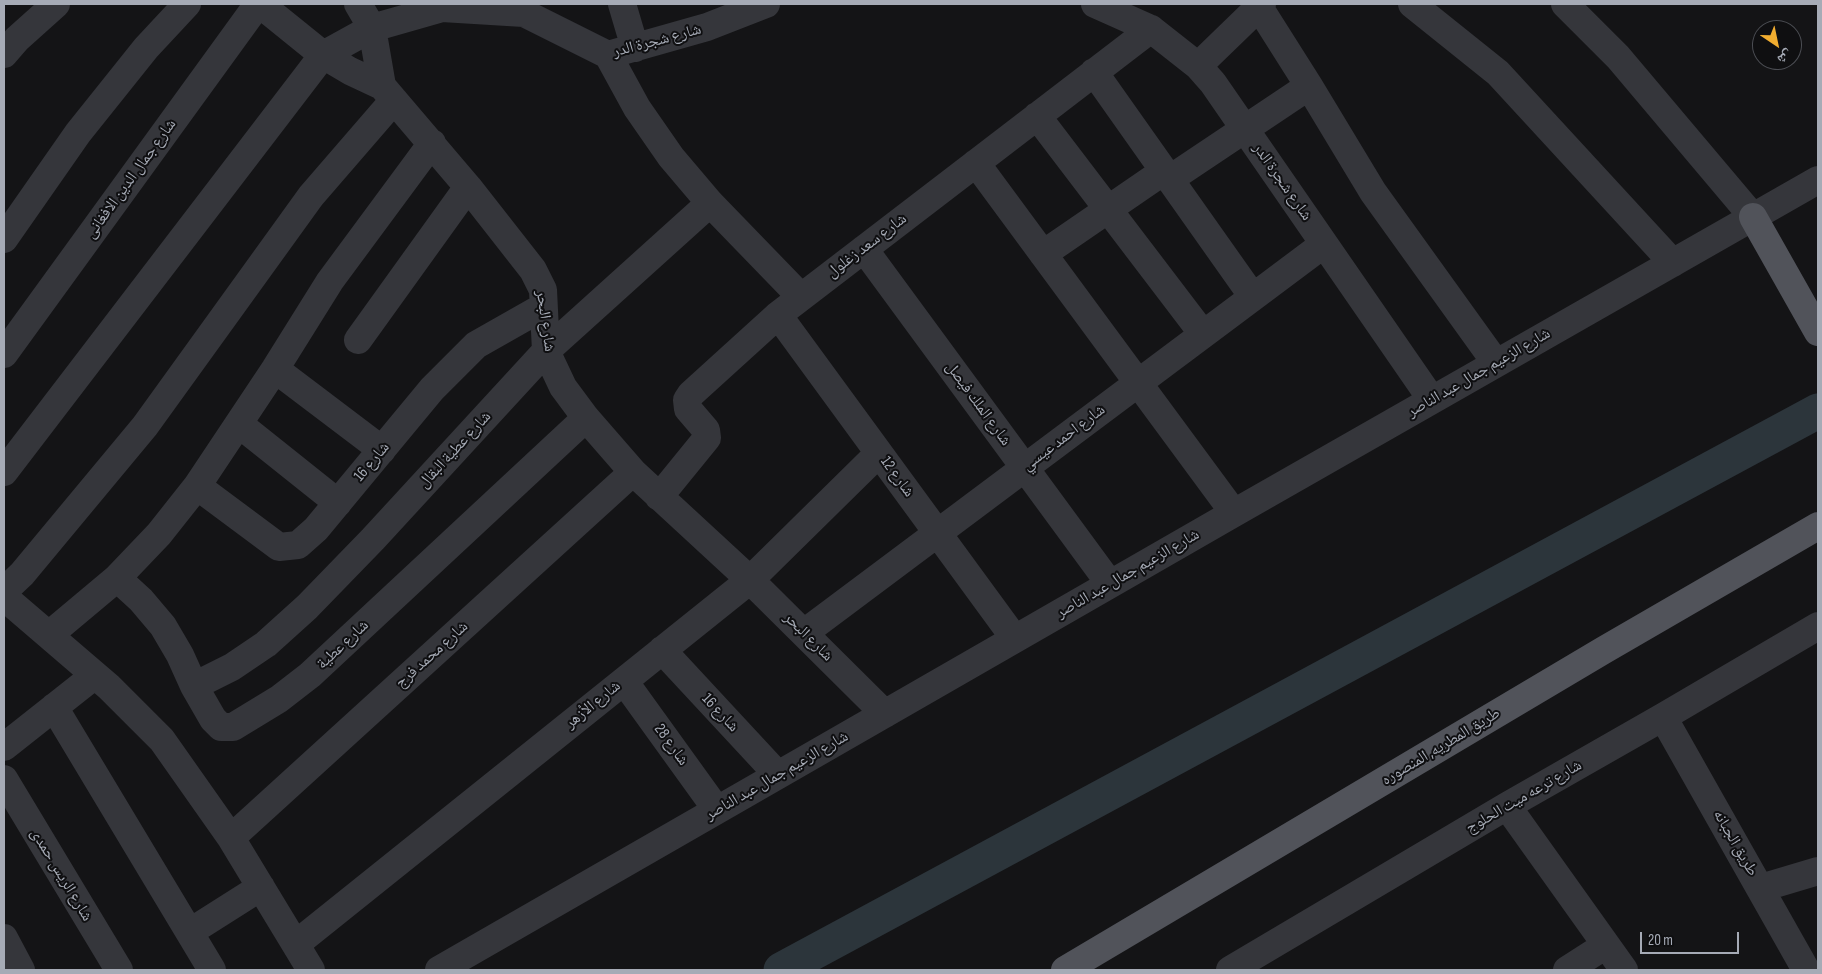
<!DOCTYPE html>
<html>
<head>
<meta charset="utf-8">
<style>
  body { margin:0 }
  #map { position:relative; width:1822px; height:974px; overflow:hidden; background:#141416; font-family:"Sofia Sans Condensed","Noto Naskh Arabic",sans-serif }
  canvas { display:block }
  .frame { position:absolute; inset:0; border:5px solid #a6abb6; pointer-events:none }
  .north { position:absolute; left:1752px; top:20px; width:50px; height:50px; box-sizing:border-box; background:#0f0f11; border:1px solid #4b4d53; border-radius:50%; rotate:146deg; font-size:14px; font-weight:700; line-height:20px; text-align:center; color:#a6abb6 }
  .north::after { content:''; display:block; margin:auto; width:18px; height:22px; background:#f1ad30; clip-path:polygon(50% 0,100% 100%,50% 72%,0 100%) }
  .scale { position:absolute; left:1640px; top:932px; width:99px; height:22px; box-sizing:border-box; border:2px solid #a6abb6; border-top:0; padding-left:6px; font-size:15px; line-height:18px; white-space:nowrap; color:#a6abb6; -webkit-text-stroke:4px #0f0f11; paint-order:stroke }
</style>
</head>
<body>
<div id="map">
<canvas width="1822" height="974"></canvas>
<div class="frame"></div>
<div class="north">ش</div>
<div class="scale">20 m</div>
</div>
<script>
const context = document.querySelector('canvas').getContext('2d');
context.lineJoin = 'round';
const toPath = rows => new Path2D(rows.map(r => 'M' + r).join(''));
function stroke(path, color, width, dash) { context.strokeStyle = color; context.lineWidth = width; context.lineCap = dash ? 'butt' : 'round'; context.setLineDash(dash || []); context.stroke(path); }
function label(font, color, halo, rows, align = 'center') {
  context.font = font + ' "Sofia Sans Condensed","Noto Naskh Arabic",sans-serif'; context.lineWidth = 4; context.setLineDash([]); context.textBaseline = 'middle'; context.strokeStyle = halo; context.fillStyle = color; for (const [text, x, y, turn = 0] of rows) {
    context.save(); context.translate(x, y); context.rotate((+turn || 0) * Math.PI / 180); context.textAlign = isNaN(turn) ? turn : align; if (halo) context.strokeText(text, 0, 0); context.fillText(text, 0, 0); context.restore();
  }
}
stroke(toPath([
  [781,970,1818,411]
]), '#2c353b', 35);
stroke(toPath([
  [260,4,323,55,350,71,382,86,468,187,533,270,543,290,546,351,563,387,586,418,633,472,750,580,885,714],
  [358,4,372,28,382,86],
  [622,4,635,48],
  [1095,4,1151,29,1198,66,1213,83,1432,400],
  [1412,4,1498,73,1673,263],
  [1565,4,1618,57,1753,217],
  [1259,7,1309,86,1373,192,1496,363],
  [4,54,17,39,56,4],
  [608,55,637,108,671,157,710,203,801,297],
  [1198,66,1262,4],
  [1094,72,1253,297],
  [1037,116,1203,334],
  [976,163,1234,513],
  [1170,179,1309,86],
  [4,239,78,133,146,48,187,4],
  [864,249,1110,584],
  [1043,254,1164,171],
  [778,315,1015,639],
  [358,340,468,187],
  [4,354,258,4],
  [275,369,382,450],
  [239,424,338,503],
  [4,472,323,55,372,28,442,8,524,13,608,55,707,27,766,4],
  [197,486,279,547,298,545,316,529,432,389,476,345,543,307],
  [659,497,707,438,706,430,688,409,687,400,691,394,778,315,1151,29],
  [117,578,141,600,163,626,180,655,194,686,213,719,221,727,233,727,279,699,310,675,586,418],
  [4,591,22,574,145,426,311,196,394,100],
  [4,597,109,687,162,740,231,838,311,970],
  [804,633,1324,244],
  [49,635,117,578,159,534,197,486,275,369,330,281,432,143],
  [662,650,778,775],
  [624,681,717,810],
  [194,686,232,667,266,644,307,607,373,539,546,351,710,203],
  [54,707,212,970],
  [1663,717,1806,970],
  [4,747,95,675],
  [4,779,119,970],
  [1507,806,1624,970],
  [231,838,633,472],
  [1761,888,1818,871],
  [190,932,261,887],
  [4,938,21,970],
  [296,944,750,580,879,453],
  [439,970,1234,513,1818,180],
  [1230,970,1507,806,1663,717,1818,626],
  [1567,970,1606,945]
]), '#35363b', 28);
stroke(toPath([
  [1753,217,1818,332],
  [1065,970,1604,650,1818,526]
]), '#51535a', 28);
label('16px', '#a6abb6', '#0f0f11', [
  ["شارع شجرة الدر",657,41,-15],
  ["شارع جمال الدين الافغانى",131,179,-54],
  ["شارع شجرة الدر",1282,182,55],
  ["شارع سعد زغلول",867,246,-37],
  ["شارع البحر",545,321,82],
  ["شارع الزعيم جمال عبد الناصر",1479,373,-30],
  ["شارع الملك فيصل",978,404,54],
  ["شارع احمد عيسي",1064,438,-37],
  ["شارع عطية البقال",455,450,-47],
  ["شارع 16",372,462,-50],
  ["شارع 12",897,477,54],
  ["شارع الزعيم جمال عبد الناصر",1128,574,-30],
  ["شارع البحر",808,637,45],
  ["شارع عطية",343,645,-43],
  ["شارع محمد فرج",432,655,-42],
  ["شارع الأزهر",593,705,-39],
  ["شارع 16",720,713,47],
  ["شارع 28",671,745,54],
  ["طريق المطريه, المنصوره",1441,747,-31],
  ["شارع الزعيم جمال عبد الناصر",777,776,-30],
  ["شارع ترعه ميت الحلوج",1524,797,-30],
  ["طريق الجبانه",1735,843,60],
  ["شارع الريس حمدى",61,875,59]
]);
</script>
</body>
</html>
